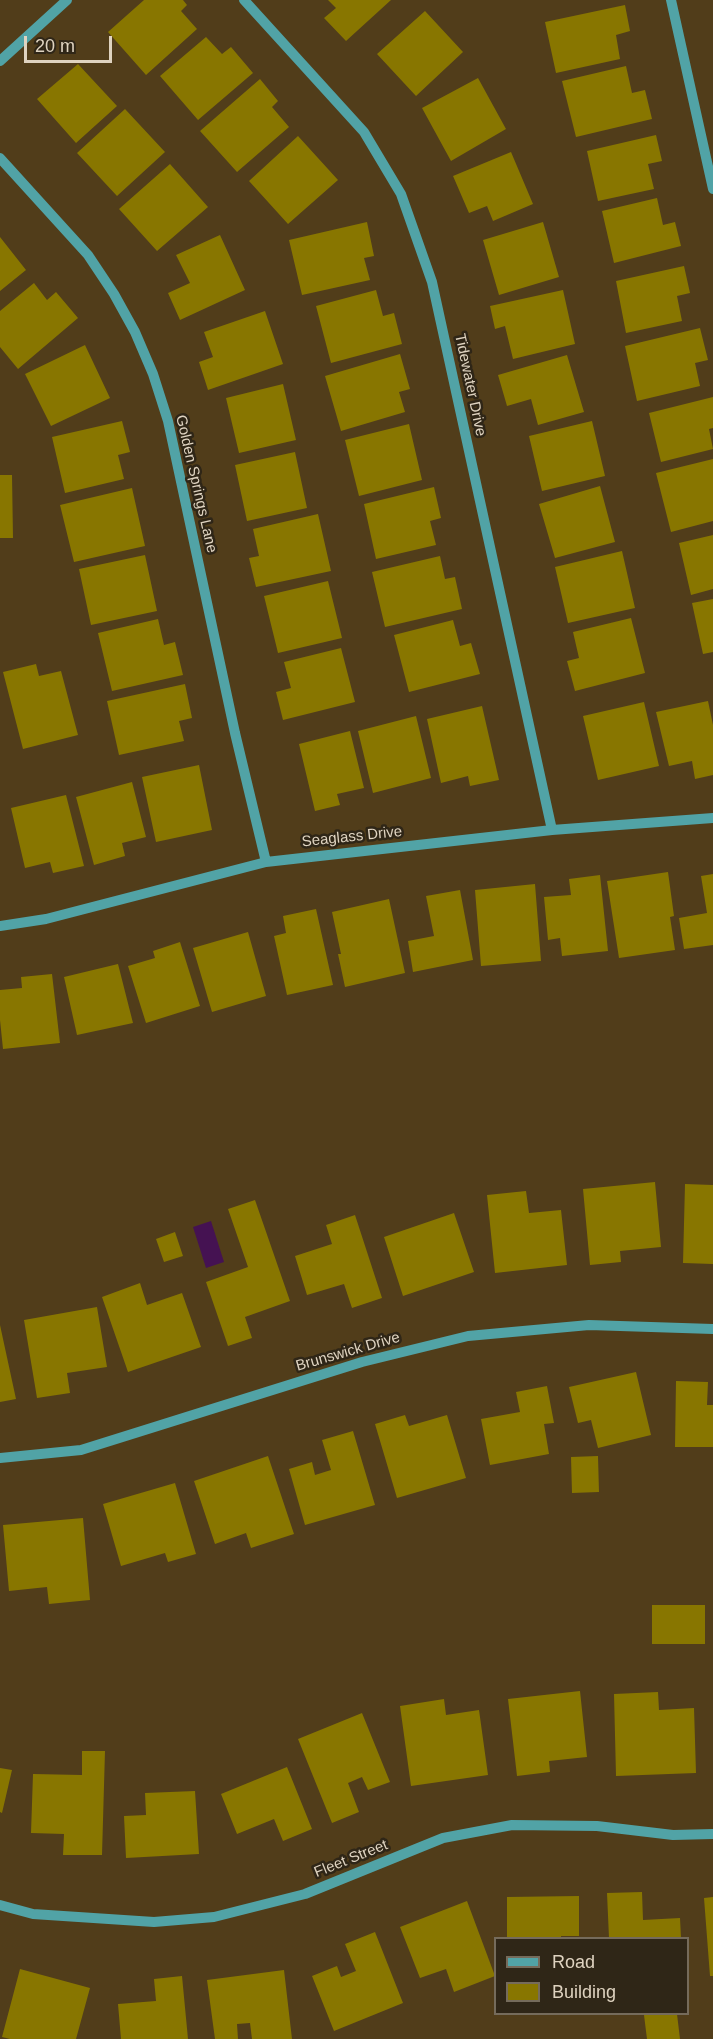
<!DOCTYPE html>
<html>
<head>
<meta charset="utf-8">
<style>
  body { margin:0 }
  #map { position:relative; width:713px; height:2039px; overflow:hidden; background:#513d1a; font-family:Arial,sans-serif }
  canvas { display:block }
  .legend { position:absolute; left:494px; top:1937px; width:195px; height:78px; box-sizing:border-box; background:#2f2617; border:2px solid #756b5b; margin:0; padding:8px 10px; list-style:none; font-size:18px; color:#dfd3c0 }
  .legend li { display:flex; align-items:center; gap:12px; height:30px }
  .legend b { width:30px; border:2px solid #756b5b }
  .scale { position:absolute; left:24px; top:36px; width:88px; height:27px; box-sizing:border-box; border:3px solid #dfd3c0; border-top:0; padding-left:8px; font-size:18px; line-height:21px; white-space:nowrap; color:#dfd3c0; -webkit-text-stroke:4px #2f2617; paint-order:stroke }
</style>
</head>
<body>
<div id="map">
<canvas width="713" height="2039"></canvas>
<ul class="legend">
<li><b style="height:8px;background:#51a3a6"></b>Road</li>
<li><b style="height:16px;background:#887600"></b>Building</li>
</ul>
<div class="scale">20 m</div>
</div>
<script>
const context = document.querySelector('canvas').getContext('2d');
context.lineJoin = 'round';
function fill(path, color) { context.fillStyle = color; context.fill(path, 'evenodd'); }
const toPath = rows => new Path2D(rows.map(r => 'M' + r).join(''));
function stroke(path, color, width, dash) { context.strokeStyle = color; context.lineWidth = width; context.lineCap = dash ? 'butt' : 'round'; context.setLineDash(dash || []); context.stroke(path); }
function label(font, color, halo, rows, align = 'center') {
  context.font = font + ' Arial,sans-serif'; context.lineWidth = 5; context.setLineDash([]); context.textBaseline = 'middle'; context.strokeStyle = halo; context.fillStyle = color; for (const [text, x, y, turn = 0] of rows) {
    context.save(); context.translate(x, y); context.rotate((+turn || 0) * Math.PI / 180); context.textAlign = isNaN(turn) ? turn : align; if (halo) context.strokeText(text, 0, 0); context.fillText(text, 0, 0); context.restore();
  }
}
fill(toPath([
  [211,1221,224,1262,206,1268,193,1227]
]), '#451252');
fill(toPath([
  [144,0,183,0,187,5,181,11,197,29,146,75,108,32],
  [328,0,391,0,346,41,324,18,336,8],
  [625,5,630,31,616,35,620,59,556,73,545,22],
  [425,11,463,52,416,96,377,54],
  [206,37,222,54,231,47,253,73,198,120,160,76],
  [78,64,117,106,76,143,37,99],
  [626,66,632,93,645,90,652,119,576,137,562,81],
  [478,78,506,129,451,161,422,108],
  [260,79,278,101,272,107,289,127,237,172,200,131],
  [125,109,165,152,117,196,77,153],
  [656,135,662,161,648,164,654,189,598,201,587,151],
  [298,136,338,180,288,224,249,181],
  [511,152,533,204,493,221,487,206,469,213,453,176],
  [170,164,208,207,157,251,119,209],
  [657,198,663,225,675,222,681,246,614,263,602,211],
  [367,222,374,256,364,258,370,280,302,295,289,240],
  [543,222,559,277,499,295,483,240],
  [220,235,245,290,180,320,168,293,190,283,176,255],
  [0,237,26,270,0,291],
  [684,266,690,293,677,296,682,321,626,333,616,281],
  [34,283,47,300,56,292,78,318,18,369,0,347,0,311],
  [376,290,383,316,394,313,402,344,331,363,316,306],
  [563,290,575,344,513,359,505,326,495,329,490,306],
  [265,311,283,364,208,390,199,362,213,357,204,332],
  [700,328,708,360,695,363,700,386,637,401,625,346],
  [85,345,110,398,51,426,25,374],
  [400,354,410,389,399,392,405,412,341,431,325,376],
  [567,355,584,412,538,425,531,399,507,406,498,375],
  [283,384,296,440,239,453,226,398],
  [713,397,713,428,709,429,713,449,661,462,649,413],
  [122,421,130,452,118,455,124,479,65,493,52,437],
  [592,421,605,476,542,491,529,436],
  [409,424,422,480,359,496,345,440],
  [295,452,307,508,247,521,235,465],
  [713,459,713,521,671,532,656,473],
  [0,475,12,475,13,538,0,538],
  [600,486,615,542,555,558,539,504],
  [434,487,441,518,430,521,436,545,376,559,364,504],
  [132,488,145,546,74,562,60,505],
  [318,514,331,571,256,587,249,558,259,556,253,529],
  [713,535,713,589,691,595,679,543],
  [622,551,635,608,568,623,555,567],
  [145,555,157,611,91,625,79,569],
  [440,556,445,579,455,577,462,609,385,627,372,572],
  [328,581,342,638,278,653,264,596],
  [713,599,713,652,703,654,692,603],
  [631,618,645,673,575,691,567,661,579,658,573,632],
  [158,619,164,645,175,642,183,675,112,691,98,633],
  [453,620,460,646,471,643,480,674,409,692,394,635],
  [341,648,355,702,283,720,276,692,291,688,284,662],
  [36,664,39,676,61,671,78,735,23,749,3,672],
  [185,684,192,718,179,721,184,741,119,755,107,701],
  [708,701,713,725,713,775,695,779,692,761,669,766,656,712],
  [644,702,659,766,598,780,583,716],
  [482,706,499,780,470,786,468,776,441,783,427,719],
  [416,716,431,778,373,793,358,731],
  [350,731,364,788,337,794,340,805,315,811,299,744],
  [199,765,212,830,156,842,142,777],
  [132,782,146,837,122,843,125,856,94,865,76,797],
  [66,795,84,866,53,873,50,862,25,868,11,808],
  [668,872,674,916,670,917,675,950,619,958,607,881],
  [713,874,713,945,684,949,679,918,707,913,701,876],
  [600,875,608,951,562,956,560,938,548,940,544,897,571,895,569,879],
  [535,884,541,961,481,966,475,890],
  [460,890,473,960,413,972,408,941,434,936,426,896],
  [389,899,405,973,345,987,338,954,341,954,332,912],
  [316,909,333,985,287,995,274,936,286,933,283,916],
  [248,932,266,996,212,1012,193,948],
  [180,942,200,1006,146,1023,128,966,155,958,153,951],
  [118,964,133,1023,77,1035,64,977],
  [52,974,60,1043,3,1049,0,1020,0,990,22,988,21,977],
  [655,1182,661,1247,620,1251,621,1262,590,1265,583,1189],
  [685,1184,713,1185,713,1264,683,1263],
  [526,1191,529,1213,561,1210,567,1265,495,1273,487,1195],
  [255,1200,290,1301,245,1317,252,1338,228,1346,206,1282,248,1267,228,1209],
  [454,1213,474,1272,403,1296,384,1237],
  [355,1215,382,1298,352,1308,344,1284,307,1295,295,1256,332,1244,326,1225],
  [175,1232,183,1256,164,1262,156,1239],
  [140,1283,147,1305,182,1293,201,1347,128,1372,102,1297],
  [97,1307,107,1367,67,1373,70,1393,37,1398,24,1320],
  [0,1325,16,1399,0,1402],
  [636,1372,651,1435,598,1448,591,1420,578,1423,569,1387],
  [676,1381,708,1382,707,1405,713,1405,713,1447,675,1447],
  [547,1386,554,1423,544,1424,549,1454,490,1465,481,1419,520,1412,516,1392],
  [405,1415,409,1426,447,1415,466,1478,397,1498,375,1424],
  [353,1431,375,1505,305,1525,289,1469,312,1462,315,1475,331,1470,322,1440],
  [268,1456,294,1534,251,1548,246,1533,215,1544,194,1481],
  [598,1456,599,1492,572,1493,571,1457],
  [175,1483,196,1554,168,1562,165,1553,121,1566,103,1504],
  [83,1518,90,1600,49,1604,47,1587,9,1591,3,1525],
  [652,1605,705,1605,705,1644,652,1644],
  [580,1691,587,1757,549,1761,550,1772,517,1776,508,1699],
  [658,1692,659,1710,694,1708,696,1773,616,1776,614,1694],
  [444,1699,446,1715,479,1710,488,1775,411,1786,400,1706],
  [362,1713,390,1782,368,1790,362,1777,348,1783,359,1812,332,1823,298,1739],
  [82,1751,105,1751,102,1855,63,1855,64,1834,31,1833,33,1774,82,1775],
  [287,1767,312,1829,283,1841,274,1819,237,1834,221,1794],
  [0,1768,12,1770,2,1813,0,1812],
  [195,1791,199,1854,126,1858,124,1816,146,1815,145,1793],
  [642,1892,643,1920,680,1918,681,1938,609,1938,607,1893],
  [579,1896,579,1936,561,1936,561,1938,507,1938,507,1897],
  [713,1897,713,1976,710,1976,704,1898],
  [467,1901,495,1976,454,1992,446,1969,420,1978,400,1927],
  [375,1932,403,2003,334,2031,312,1976,337,1966,341,1977,356,1971,345,1944],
  [20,1969,90,1988,76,2039,10,2039,2,2037],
  [284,1970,292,2039,252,2039,250,2023,237,2024,238,2039,215,2039,207,1980],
  [182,1976,188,2039,121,2039,118,2004,156,2001,154,1979],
  [658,2014,677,2014,680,2039,647,2039,644,2015]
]), '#887600');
stroke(toPath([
  [244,0,364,132,401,194,432,282,552,830],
  [671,0,713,189],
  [0,61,67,0],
  [0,158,88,255,114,294,135,332,153,374,168,421,235,733,266,862],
  [0,926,46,919,266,862,552,830,713,818],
  [0,1458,81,1450,362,1362,468,1336,589,1325,713,1329],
  [0,1905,33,1914,154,1922,214,1917,305,1894,443,1838,512,1825,597,1826,673,1835,713,1834]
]), '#51a3a6', 10);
label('15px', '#dfd3c0', '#2f2617', [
  ["Tidewater Drive",470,385,78],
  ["Golden Springs Lane",196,484,77],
  ["Seaglass Drive",352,837,-6],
  ["Brunswick Drive",348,1352,-16],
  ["Fleet Street",351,1859,-22]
]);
</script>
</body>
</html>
